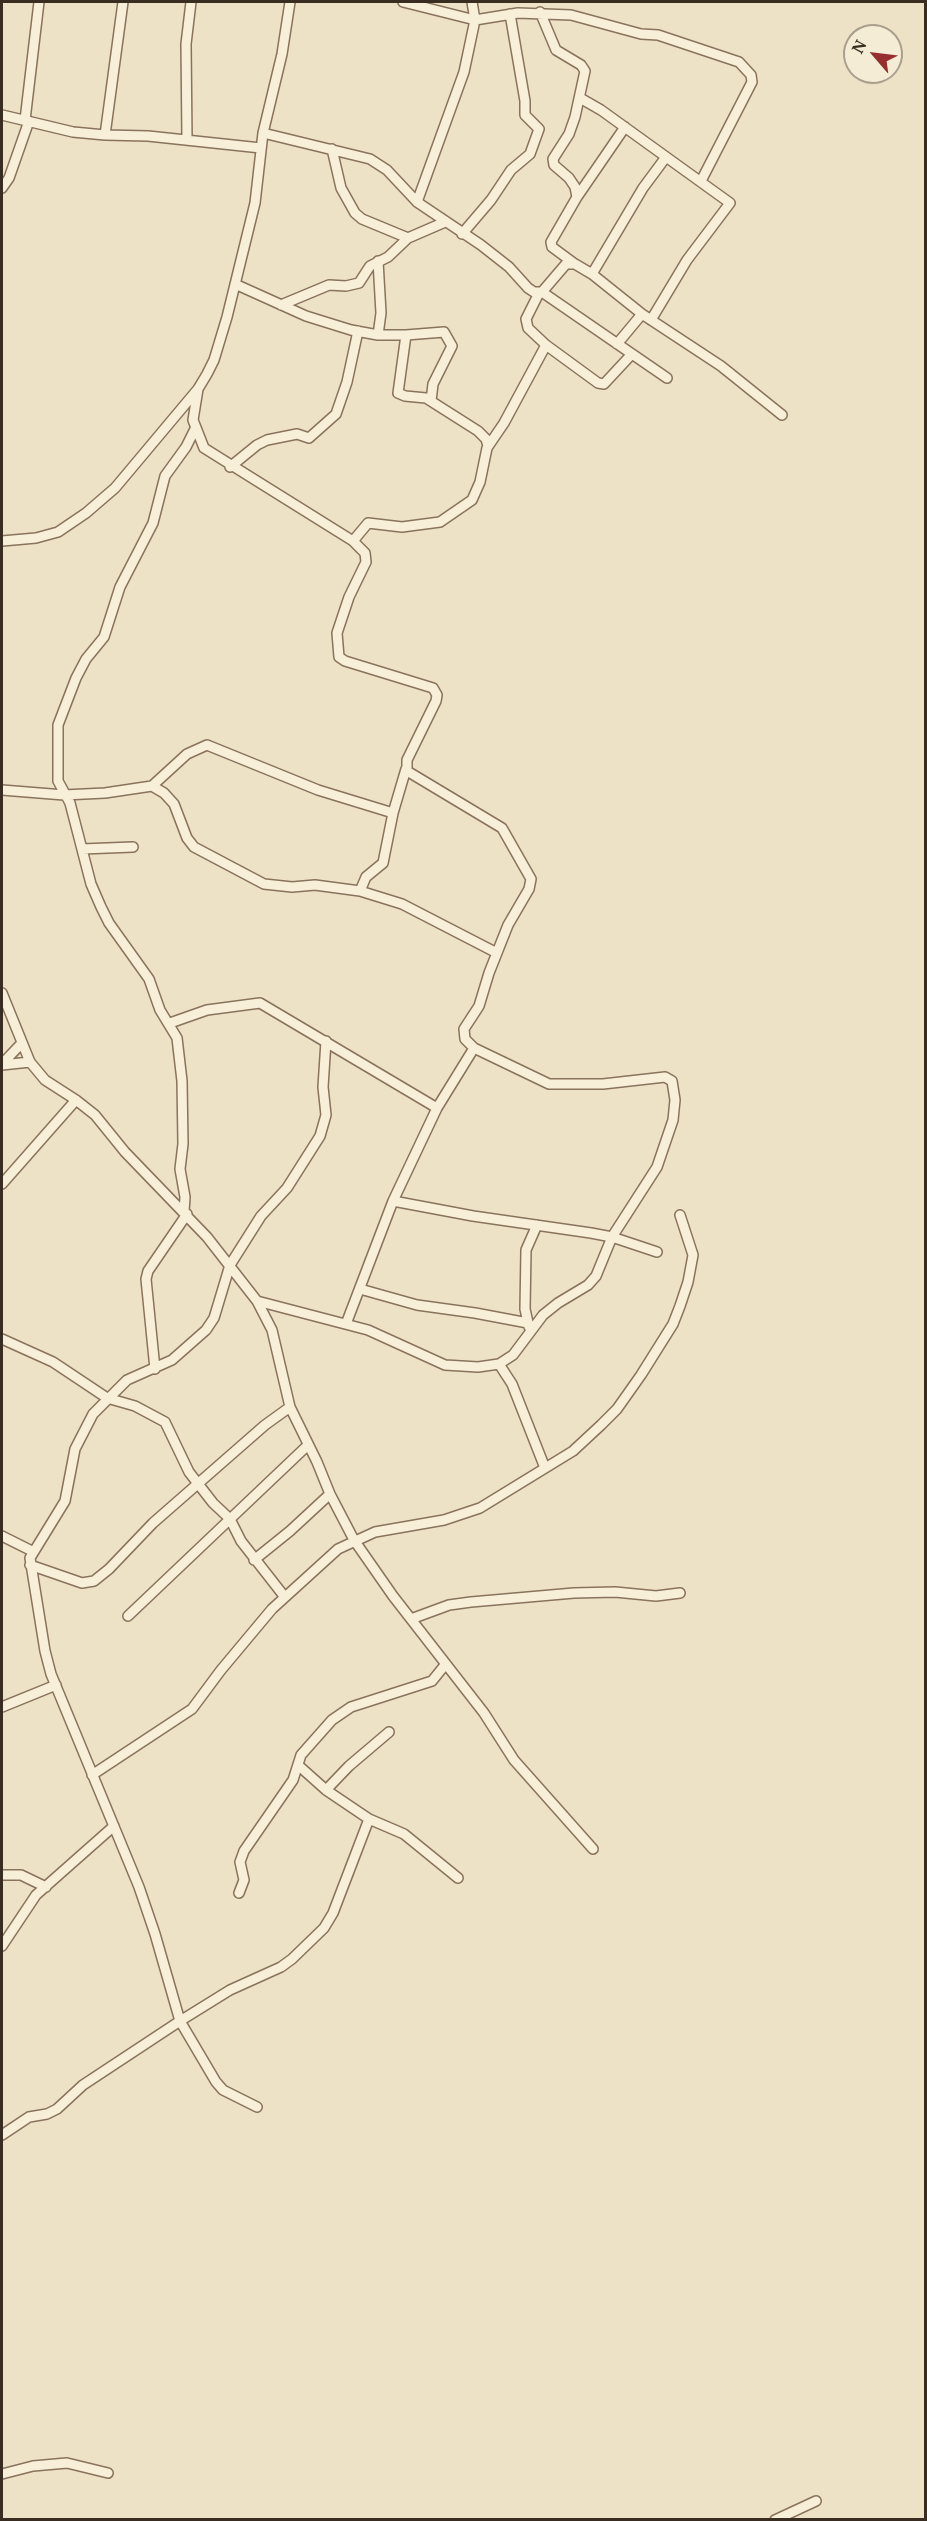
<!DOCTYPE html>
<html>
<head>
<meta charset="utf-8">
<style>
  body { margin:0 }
  #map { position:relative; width:927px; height:2521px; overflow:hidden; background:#ede1c6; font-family:"Noto Serif",serif }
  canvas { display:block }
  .frame { position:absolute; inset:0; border:3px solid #392c20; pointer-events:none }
  .north { position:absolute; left:843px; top:24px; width:60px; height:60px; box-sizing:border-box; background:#f5ecd6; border:2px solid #aa9f8d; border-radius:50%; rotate:298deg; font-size:16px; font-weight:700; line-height:24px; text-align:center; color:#392c20 }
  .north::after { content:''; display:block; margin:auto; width:21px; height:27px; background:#962d2f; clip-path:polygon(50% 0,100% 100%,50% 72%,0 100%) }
</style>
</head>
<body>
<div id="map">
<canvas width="927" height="2521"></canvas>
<div class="frame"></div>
<div class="north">N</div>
</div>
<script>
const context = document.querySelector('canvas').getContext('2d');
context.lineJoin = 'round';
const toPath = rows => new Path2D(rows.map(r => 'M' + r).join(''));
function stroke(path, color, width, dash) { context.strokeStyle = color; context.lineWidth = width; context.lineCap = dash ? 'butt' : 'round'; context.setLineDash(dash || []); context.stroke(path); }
const street = toPath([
  [403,2,475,20,518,13,571,15,641,34,658,35,739,62,751,75,752,82,701,181],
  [540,12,556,50,581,65,585,71,575,117,569,134,553,159,554,165,569,178,575,187,577,197],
  [580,98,601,110,730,203,687,260,651,320],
  [2,115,73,132,105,135,148,136,261,148],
  [25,120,39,2],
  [263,133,370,159,387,170,417,202,481,245,509,267,528,288,534,292,542,292,566,264,575,264,592,274,642,314,721,366,782,415],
  [105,135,123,2],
  [187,139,186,44,191,2],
  [332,149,341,188,355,213,362,219,408,238],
  [2,188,9,178,29,121],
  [417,202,464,72,475,20,472,2],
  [462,234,491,200,511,170,530,154,539,129,525,115,525,101,510,14],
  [575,264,552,247,551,242,577,197,625,127],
  [592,274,643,188,666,157],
  [235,284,306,316,351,330,378,335,406,335,444,332,452,346,433,384,431,401],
  [542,292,667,378],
  [539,293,526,319,528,328,546,345,598,383,604,384,631,355],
  [281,305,329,285,346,286,359,283,370,266,388,257,408,238,445,222],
  [378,335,381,313,378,261],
  [406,335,398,393,405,396,426,398,478,431,486,439,488,446],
  [617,344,642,314],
  [198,389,193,420,204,448,353,541,365,553,366,562,349,597,337,633,339,657,345,661,433,688,437,695,436,701,407,760,407,771,502,828,531,879,529,889,508,925,489,973,479,1006,464,1029,465,1039,474,1048,549,1084,603,1084,665,1077,672,1081,675,1100,673,1120,657,1167,612,1237,596,1276,588,1285,558,1303,543,1315,513,1355,499,1364,478,1367,445,1365,368,1330,257,1301],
  [230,467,257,445,267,440,297,434,309,438,336,414,347,382,358,331],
  [2,541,36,538,58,532,86,513,115,488,198,389,207,374,214,360,227,317,255,203,263,133,282,54,290,2],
  [353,541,368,523,402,527,440,522,472,500,480,482,487,448,504,423,546,345],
  [152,786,187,754,207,745,318,790,393,813],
  [2,790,64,795,105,793,152,786,164,793,174,804,187,838,194,847,264,884,292,887,315,885,360,891,402,904,497,953],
  [82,849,133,847],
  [360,891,366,877,383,863,393,813,406,769],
  [2,993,30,1062,45,1080,76,1100,95,1115,125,1152,207,1237,257,1301,272,1330,290,1407,317,1462,330,1494,354,1540,393,1596,484,1713,514,1760,593,1849],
  [170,1023,207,1010,260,1003,437,1108],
  [2,1064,21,1044],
  [2,1065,30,1062],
  [2,1184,76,1100],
  [393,1201,473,1216,591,1233,612,1237,657,1252],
  [184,1212,185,1197,180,1169,183,1144,182,1081,177,1038,160,1010,149,979,109,923,101,907,91,884,70,803,58,781,58,725,76,678,86,659,104,637,120,587,153,523,165,476,186,447,195,429],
  [360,1289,417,1305,475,1313,528,1323],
  [346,1324,393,1201,437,1108,474,1048],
  [529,1327,525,1309,526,1250,537,1225],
  [2,1339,53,1362,107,1398,135,1406,165,1422,189,1472,213,1503,230,1519,241,1541,284,1596],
  [499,1364,512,1384,545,1468],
  [155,1369,146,1279,148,1271,187,1214],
  [2,1536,32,1551],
  [254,1560,290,1531,330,1494],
  [30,1565,82,1583,94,1581,109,1569,153,1523,265,1425,290,1407],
  [128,1616,308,1445],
  [411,1619,449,1605,471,1602,574,1593,615,1592,656,1596,680,1593],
  [2,1707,56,1685],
  [298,1765,326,1790,369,1819,404,1834,458,1878],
  [92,1775,192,1709,221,1670,272,1609,338,1549,375,1532,444,1520,480,1508,573,1451,601,1425,617,1409,641,1375,673,1324,680,1306,688,1282,693,1255,680,1215],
  [326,1790,349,1766,389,1732],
  [2,1875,21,1875,46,1887],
  [239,1893,244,1880,240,1862,244,1851,293,1780,301,1755,332,1720,351,1707,432,1681,445,1665],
  [2,1946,36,1895,114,1826],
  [257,2107,223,2090,216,2082,180,2021,155,1934,139,1887,51,1674,45,1651,30,1558,65,1501,75,1449,93,1414,127,1380,172,1360,206,1330,214,1318,230,1265,261,1216,287,1188,320,1136,326,1115,323,1087,326,1041],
  [2,2135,29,2117,47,2114,57,2109,83,2085,180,2021,230,1990,281,1967,292,1959,324,1928,333,1913,369,1819],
  [2,2474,33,2466,67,2463,108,2473],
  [775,2520,816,2501]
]);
stroke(street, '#89735c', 12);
stroke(street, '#f8efd9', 9);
</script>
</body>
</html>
